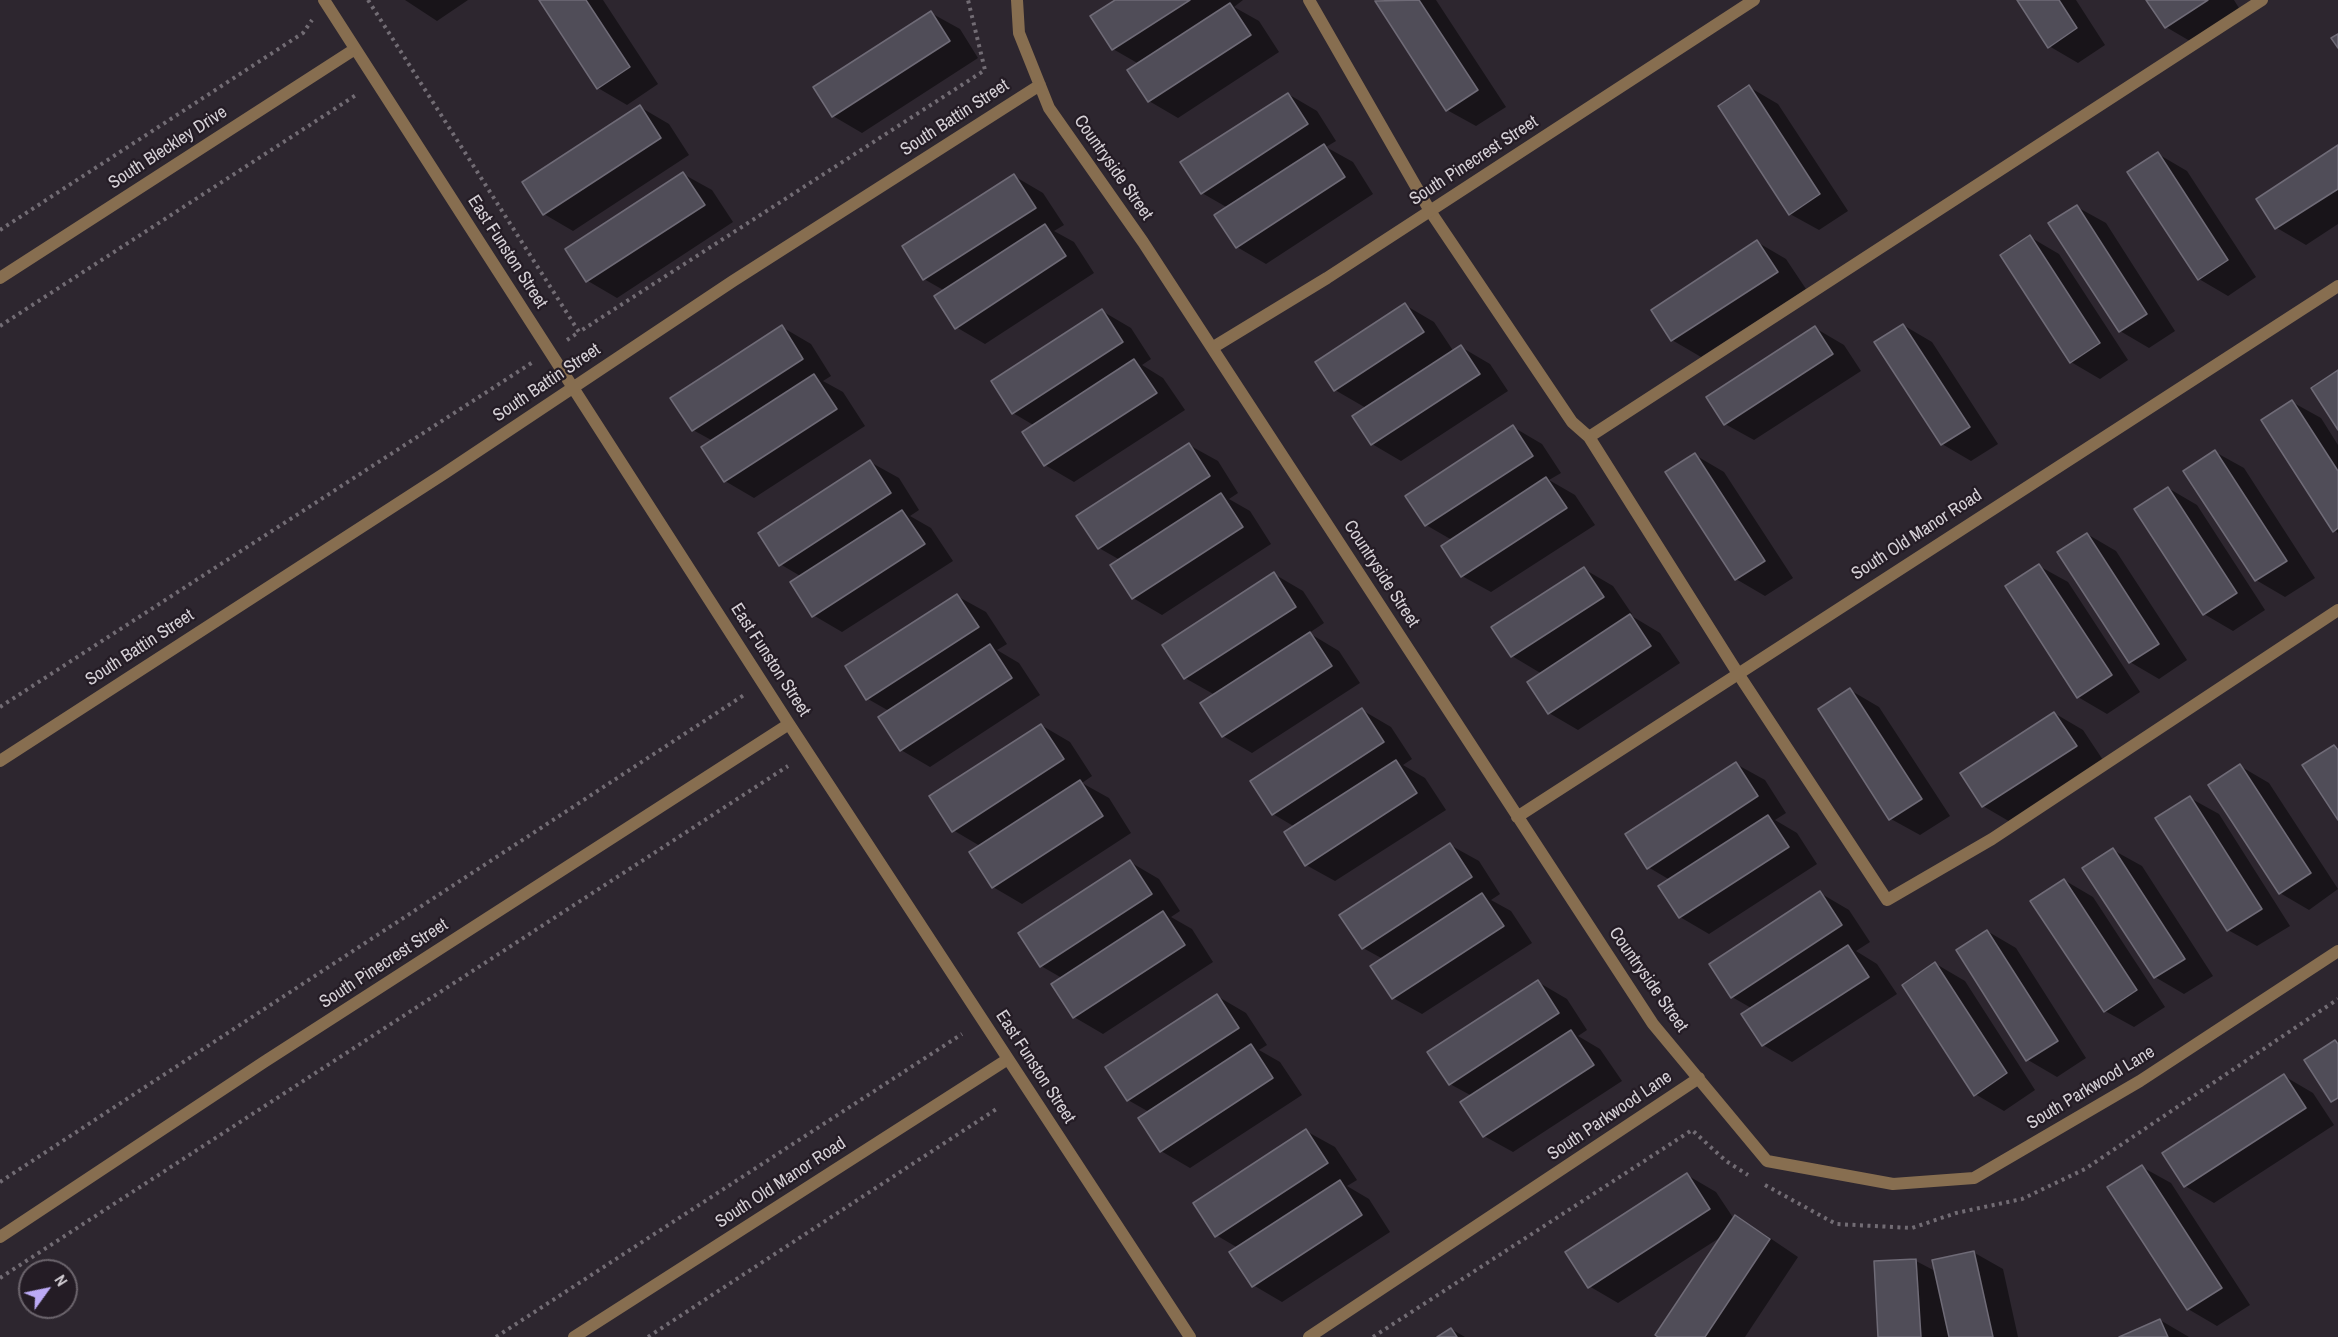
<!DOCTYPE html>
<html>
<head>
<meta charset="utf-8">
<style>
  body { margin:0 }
  #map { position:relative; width:2338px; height:1337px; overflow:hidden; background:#2d262f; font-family:"Archivo Narrow",sans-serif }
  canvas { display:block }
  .north { position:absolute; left:18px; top:1259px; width:60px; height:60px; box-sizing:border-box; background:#241c25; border:2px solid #6b646c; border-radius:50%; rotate:57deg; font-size:16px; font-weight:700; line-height:24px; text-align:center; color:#d5d0d6 }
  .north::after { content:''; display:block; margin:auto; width:21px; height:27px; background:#bcaaf6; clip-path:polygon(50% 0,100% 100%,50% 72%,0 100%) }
</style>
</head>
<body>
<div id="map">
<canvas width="2338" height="1337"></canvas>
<div class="north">N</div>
</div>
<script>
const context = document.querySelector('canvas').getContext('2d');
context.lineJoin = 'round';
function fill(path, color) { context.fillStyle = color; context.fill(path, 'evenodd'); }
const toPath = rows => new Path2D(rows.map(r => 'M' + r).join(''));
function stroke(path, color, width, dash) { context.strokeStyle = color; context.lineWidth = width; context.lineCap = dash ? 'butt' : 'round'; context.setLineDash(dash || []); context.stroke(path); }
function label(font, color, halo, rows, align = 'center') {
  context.font = font + ' "Archivo Narrow",sans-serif'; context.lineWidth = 4.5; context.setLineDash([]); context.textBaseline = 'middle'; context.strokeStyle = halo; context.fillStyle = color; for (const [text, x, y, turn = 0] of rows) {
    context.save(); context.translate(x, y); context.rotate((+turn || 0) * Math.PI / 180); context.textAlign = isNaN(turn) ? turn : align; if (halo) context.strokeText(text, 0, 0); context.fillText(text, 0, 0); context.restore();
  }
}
fill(toPath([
  [405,0,468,0,437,21],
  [541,0,603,0,658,84,627,105,598,88],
  [1118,0,1243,0,1234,7,1259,21,1279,52,1178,118,1149,101,1139,64,1113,49,1092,17],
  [1379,0,1436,0,1506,107,1476,126,1447,110,1377,1],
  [2019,0,2076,0,2105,45,2078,63,2049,46],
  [2148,0,2234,0,2242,13,2195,44,2166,27],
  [931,13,960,29,978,58,862,133,833,116],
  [1749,87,1778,104,1848,211,1819,230,1790,214],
  [1288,94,1317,111,1336,141,1326,147,1353,162,1373,194,1266,264,1237,247,1228,208,1202,193],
  [640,107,669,124,689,155,573,231,544,214],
  [2338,147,2338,224,2306,245,2277,228,2258,199],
  [2158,154,2187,171,2256,277,2228,296,2199,279],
  [683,174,712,190,733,222,617,298,588,281],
  [1014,176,1043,193,1064,225,1054,231,1074,242,1094,273,985,344,956,327,945,291,924,279],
  [2077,207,2106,223,2175,331,2149,348,2120,331],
  [2030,237,2059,254,2128,360,2100,379,2071,362],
  [1757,242,1786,259,1806,289,1701,357,1672,340],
  [1405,305,1434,322,1454,352,1461,347,1490,364,1508,391,1401,461,1372,444,1366,408,1335,390],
  [1102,311,1131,328,1151,359,1142,365,1163,378,1185,410,1074,482,1045,465,1035,426,1013,413,993,382],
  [1903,325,1932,342,1998,444,1971,461,1942,444],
  [782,327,811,344,831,376,823,381,843,392,865,426,754,498,725,481,713,441,693,430],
  [1815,328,1844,345,1861,371,1754,440,1725,424],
  [2292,402,2321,418,2338,445,2338,533,2334,530],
  [1513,427,1542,444,1561,473,1549,480,1575,495,1595,525,1491,592,1462,576,1452,540,1426,525],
  [1189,445,1218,461,1238,493,1229,499,1250,511,1271,544,1162,615,1133,598,1120,560,1099,548],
  [2215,452,2244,468,2315,578,2285,597,2256,580],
  [1695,455,1724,472,1793,578,1765,596,1736,579,1667,473],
  [870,462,899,478,919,510,910,516,931,528,953,561,842,632,813,615,802,577,780,564],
  [2168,488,2197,505,2265,610,2233,631,2204,614],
  [2087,534,2116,551,2187,660,2159,679,2130,662],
  [2039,566,2068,582,2140,692,2107,714,2078,697],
  [1584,569,1613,586,1632,614,1630,615,1660,633,1680,663,1578,730,1549,713,1542,674,1512,656,1493,628],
  [1274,574,1303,591,1324,623,1309,633,1339,651,1360,683,1252,753,1223,736,1202,704,1215,695,1185,678,1164,646],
  [957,596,986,612,1007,644,997,650,1019,663,1040,695,930,767,901,750,889,711,868,699],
  [1850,690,1879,707,1950,816,1920,835,1891,819],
  [1362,710,1391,727,1412,759,1403,765,1425,778,1446,810,1335,881,1306,865,1295,827,1273,814],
  [2054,713,2083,730,2105,763,2012,823,1983,806],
  [1041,725,1070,742,1092,776,1082,783,1109,798,1131,833,1022,904,993,887,980,846,953,830],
  [1736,764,1765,780,1786,813,1775,820,1797,833,1817,864,1709,934,1680,917,1670,880,1648,867],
  [2240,766,2269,783,2338,889,2309,910,2280,893],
  [2190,798,2219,814,2290,926,2257,946,2228,930],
  [1450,845,1479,861,1500,894,1491,900,1511,911,1532,943,1422,1014,1393,998,1383,959,1363,948],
  [2113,850,2142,866,2213,976,2184,994,2155,977,2084,868],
  [1130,862,1159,879,1180,911,1171,917,1192,929,1213,962,1103,1034,1074,1017,1062,978,1041,966],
  [2064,880,2093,897,2165,1007,2134,1027,2105,1011],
  [1820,893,1849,910,1870,942,1856,951,1877,964,1897,994,1792,1062,1763,1045,1743,1015,1753,1009,1732,997],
  [1987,931,2016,948,2086,1058,2057,1077,2028,1060],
  [1936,964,1965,981,2035,1090,2004,1111,1975,1094],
  [1538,982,1567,999,1587,1030,1578,1036,1600,1049,1622,1081,1513,1152,1484,1136,1472,1096,1450,1084],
  [1217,996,1246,1013,1267,1045,1259,1050,1280,1062,1302,1095,1190,1168,1161,1151,1149,1112,1128,1100],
  [2284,1076,2313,1093,2334,1125,2214,1203,2185,1186,2164,1154],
  [1306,1131,1335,1147,1357,1180,1347,1186,1369,1199,1390,1232,1282,1302,1253,1285,1238,1248,1216,1235],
  [2142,1167,2171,1183,2250,1305,2217,1326,2188,1309],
  [1687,1175,1716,1192,1734,1219,1735,1218,1764,1234,1798,1257,1745,1337,1661,1337,1724,1235,1618,1303,1589,1286],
  [1973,1252,2003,1269,2018,1337,1951,1337,1948,1333,1948,1337,1879,1337,1916,1261,1937,1272],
  [2160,1320,2189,1337,2122,1337],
  [1451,1329,1465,1337,1440,1337]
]), '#0007');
const building = toPath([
  [539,0,586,0,630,67,597,89,539,0],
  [1115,0,1190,0,1112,50,1090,16,1115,0],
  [1419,0,1478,90,1446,111,1375,1,1419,0],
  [2017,0,2059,0,2077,28,2048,48,2017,0],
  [2146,0,2208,0,2165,28,2146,0],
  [1230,3,1251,35,1148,102,1127,70,1230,3],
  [931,11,950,41,832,117,813,87,931,11],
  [2338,34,2338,48,2331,38,2338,34],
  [1749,85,1820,194,1789,215,1718,106,1749,85],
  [1288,93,1308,124,1201,194,1180,162,1288,93],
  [640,105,661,138,543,215,522,182,640,105],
  [1324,144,1345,177,1236,248,1214,215,1324,144],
  [2338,145,2338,189,2275,229,2256,199,2338,145],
  [2158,152,2228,260,2198,280,2127,172,2158,152],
  [683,172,705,205,586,282,565,249,683,172],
  [1014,174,1036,208,923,280,902,246,1014,174],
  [2077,205,2147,314,2119,332,2048,223,2077,205],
  [1045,224,1066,256,955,329,934,296,1045,224],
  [2030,235,2100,343,2070,363,2000,255,2030,235],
  [1757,240,1778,272,1671,341,1651,310,1757,240],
  [1405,303,1424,332,1334,391,1315,362,1405,303],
  [1102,309,1123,342,1012,414,991,381,1102,309],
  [1903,324,1970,427,1941,445,1874,342,1903,324],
  [782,325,803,359,692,431,670,398,782,325],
  [1815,326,1833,354,1724,425,1706,397,1815,326],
  [1461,345,1480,374,1371,445,1352,416,1461,345],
  [1134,359,1157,393,1044,466,1022,432,1134,359],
  [2338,370,2338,430,2311,388,2338,370],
  [814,374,837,409,724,482,701,447,814,374],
  [2292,400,2338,471,2338,528,2333,532,2261,420,2292,400],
  [1513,425,1533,456,1425,526,1405,496,1513,425],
  [1189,443,1210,476,1098,549,1076,516,1189,443],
  [2215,450,2287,561,2255,581,2183,471,2215,450],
  [1695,453,1765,561,1735,580,1665,472,1695,453],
  [870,460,891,493,779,566,758,533,870,460],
  [1546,477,1567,508,1461,577,1441,546,1546,477],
  [2168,487,2237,593,2203,615,2134,509,2168,487],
  [1221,493,1243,527,1132,599,1110,565,1221,493],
  [902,510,925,544,812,617,790,582,902,510],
  [2087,533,2159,644,2129,663,2057,552,2087,533],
  [2039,564,2112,675,2077,698,2005,586,2039,564],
  [1584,567,1604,597,1511,657,1491,627,1584,567],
  [1274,572,1296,607,1184,679,1162,645,1274,572],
  [957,594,979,627,866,700,845,666,957,594],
  [1630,614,1651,646,1548,714,1527,682,1630,614],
  [1310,632,1332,666,1222,737,1200,703,1310,632],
  [990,644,1012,678,900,751,878,717,990,644],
  [1850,688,1922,799,1889,820,1818,709,1850,688],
  [1362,708,1384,742,1272,815,1250,781,1362,708],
  [2054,712,2077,746,1982,807,1960,773,2054,712],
  [1041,724,1064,759,952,832,929,796,1041,724],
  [2334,745,2338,750,2338,820,2302,765,2334,745],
  [1396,760,1417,793,1305,866,1284,832,1396,760],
  [1736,762,1758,796,1647,869,1625,834,1736,762],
  [2240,764,2311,873,2279,894,2208,785,2240,764],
  [1080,780,1103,816,992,888,969,852,1080,780],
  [2190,796,2262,909,2227,931,2155,818,2190,796],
  [1768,815,1789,847,1679,918,1658,886,1768,815],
  [1450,843,1472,877,1362,949,1339,915,1450,843],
  [2113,848,2185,959,2154,978,2082,868,2113,848],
  [1130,860,1152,894,1040,967,1018,933,1130,860],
  [2064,879,2137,990,2104,1012,2030,901,2064,879],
  [1820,891,1842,925,1731,998,1709,964,1820,891],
  [1482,893,1504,926,1392,999,1370,966,1482,893],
  [1163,911,1185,945,1073,1018,1051,984,1163,911],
  [1987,930,2058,1041,2026,1061,1956,950,1987,930],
  [1848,945,1869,977,1762,1046,1741,1014,1848,945],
  [1935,962,2007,1073,1974,1096,1902,985,1935,962],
  [1538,980,1559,1013,1449,1085,1427,1052,1538,980],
  [1217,994,1239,1028,1127,1101,1105,1067,1217,994],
  [1571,1030,1594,1065,1483,1137,1460,1102,1571,1030],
  [2335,1040,2338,1044,2338,1098,2331,1102,2304,1060,2335,1040],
  [1251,1044,1273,1078,1160,1152,1138,1118,1251,1044],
  [2284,1074,2306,1108,2184,1187,2162,1153,2284,1074],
  [1306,1129,1328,1163,1215,1237,1193,1203,1306,1129],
  [2142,1165,2222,1288,2187,1310,2107,1187,2142,1165],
  [1687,1173,1710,1209,1588,1288,1565,1252,1687,1173],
  [1340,1180,1362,1215,1252,1287,1229,1252,1340,1180],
  [1735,1215,1770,1239,1705,1337,1658,1337,1655,1335,1735,1215],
  [1974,1251,1993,1337,1949,1337,1932,1260,1974,1251],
  [1916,1259,1921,1337,1878,1337,1874,1261,1916,1259],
  [2160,1319,2168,1337,2119,1337,2160,1319],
  [1451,1328,1457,1337,1437,1337,1451,1328]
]);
fill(building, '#504d58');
stroke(building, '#6f6b77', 1.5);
stroke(toPath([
  [368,0,579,332,985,70,968,0],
  [0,230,303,33,312,20],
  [0,326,356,95],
  [567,340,579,332],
  [0,707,533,362],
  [0,1182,744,695],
  [1765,1185,1836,1224,1912,1228,1956,1213,2022,1199,2085,1169,2338,999],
  [0,1278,788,766],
  [496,1337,962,1034],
  [648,1337,998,1108],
  [1373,1337,1692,1130,1726,1161,1748,1175]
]), '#726c74', 4, [3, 4.5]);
stroke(toPath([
  [1309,0,1430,211,1572,422,1589,437,1737,672,1887,900,1992,839,2338,610],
  [1589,437,2262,0]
]), '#876e50', 12);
stroke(toPath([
  [324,0,789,724,1190,1337],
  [1017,0,1019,33,1049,108,1143,242,1653,1024,1767,1161,1893,1184,1974,1178,2140,1081,2338,951],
  [0,278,355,49],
  [1212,348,1327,278,1754,0],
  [0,761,445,473,733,281,1040,85],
  [1517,817,2338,286],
  [0,1237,264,1062,789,724],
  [574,1337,1008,1059],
  [1309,1337,1699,1078]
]), '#876e50', 12);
label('18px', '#d5d0d6', '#241c25', [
  ["South Battin Street",955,118,-33],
  ["South Bleckley Drive",168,148,-33],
  ["South Pinecrest Street",1474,161,-33],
  ["Countryside Street",1113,168,55],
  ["East Funston Street",507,252,57],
  ["South Battin Street",547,383,-34],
  ["South Old Manor Road",1917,535,-33],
  ["Countryside Street",1381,574,57],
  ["South Battin Street",140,648,-33],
  ["East Funston Street",770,660,57],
  ["South Pinecrest Street",384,964,-33],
  ["Countryside Street",1648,980,55],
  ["East Funston Street",1035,1067,57],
  ["South Parkwood Lane",2091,1088,-31],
  ["South Parkwood Lane",1610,1116,-34],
  ["South Old Manor Road",781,1183,-33]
]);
</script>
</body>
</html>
